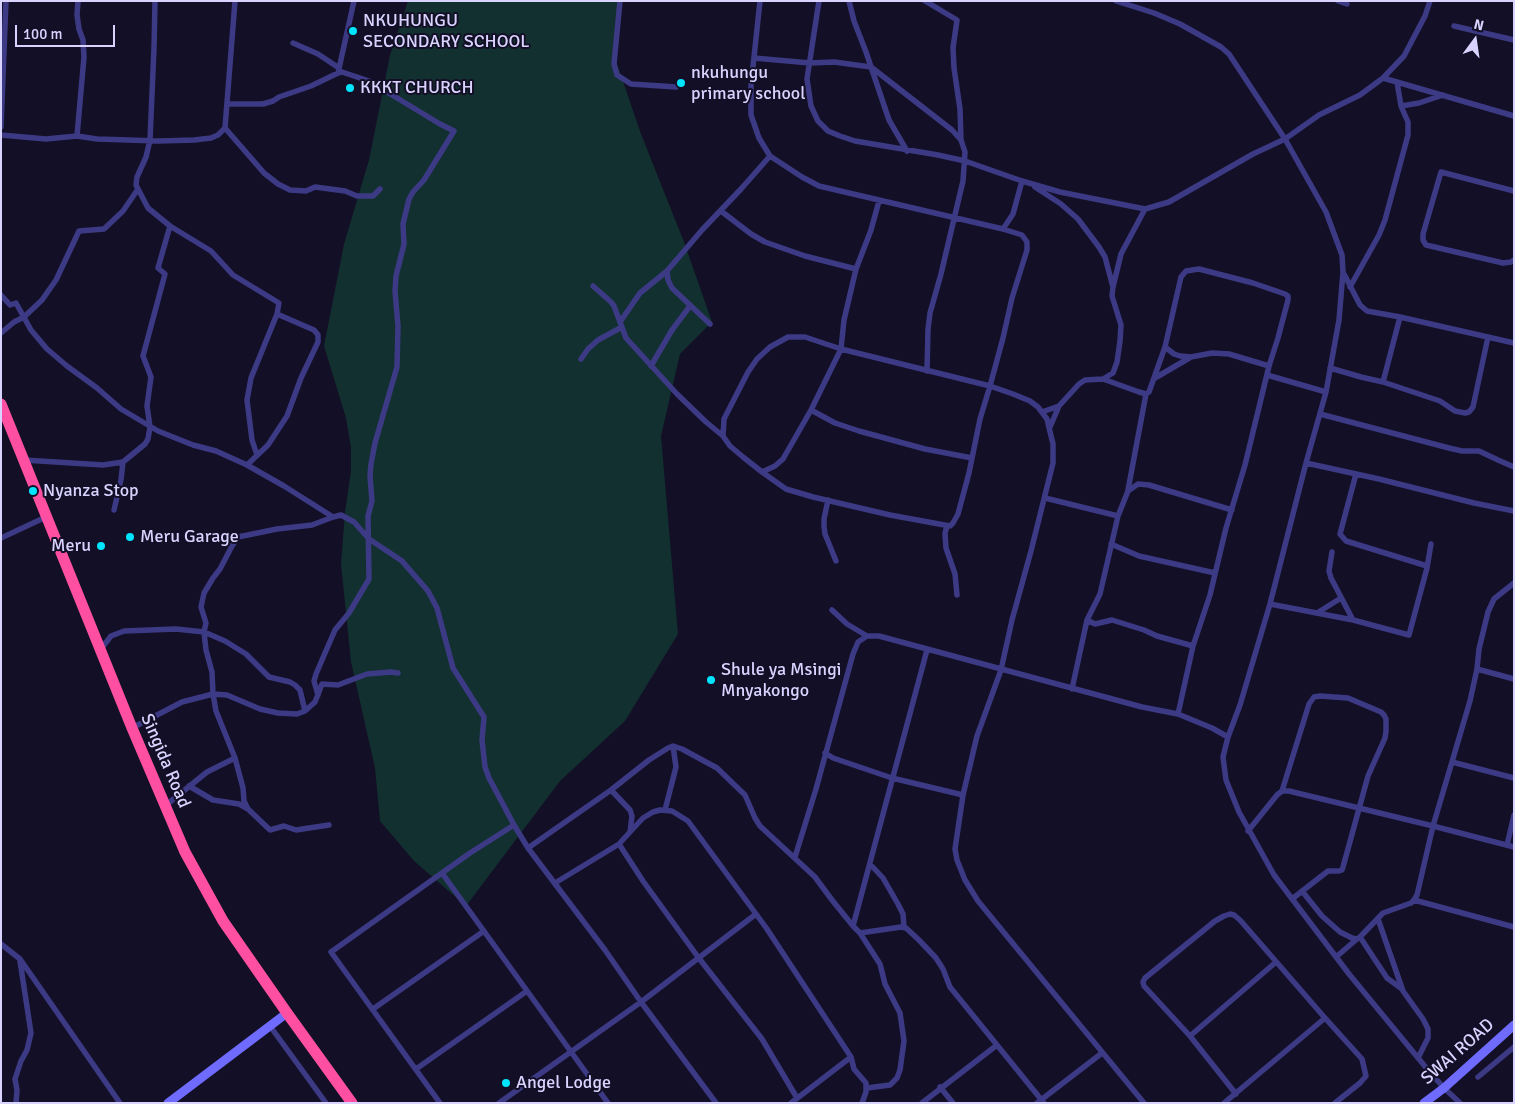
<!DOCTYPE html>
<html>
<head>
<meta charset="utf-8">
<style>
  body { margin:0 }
  #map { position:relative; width:1515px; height:1104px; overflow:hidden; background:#130f26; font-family:Signika,sans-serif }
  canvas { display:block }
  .frame { position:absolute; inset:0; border:2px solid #d9d4ff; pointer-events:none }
  .north { position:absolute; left:1450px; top:15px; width:50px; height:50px; -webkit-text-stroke:4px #130f26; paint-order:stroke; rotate:14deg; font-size:14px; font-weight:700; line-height:20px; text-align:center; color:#d9d4ff }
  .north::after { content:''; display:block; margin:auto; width:18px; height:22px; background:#d9d4ff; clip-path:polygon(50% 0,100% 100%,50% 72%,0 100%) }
  .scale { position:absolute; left:15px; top:25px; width:100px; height:22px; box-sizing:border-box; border:2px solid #d9d4ff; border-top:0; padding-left:6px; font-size:15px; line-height:18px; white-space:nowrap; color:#d9d4ff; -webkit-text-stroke:4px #130f26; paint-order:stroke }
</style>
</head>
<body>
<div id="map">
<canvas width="1515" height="1104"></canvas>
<div class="frame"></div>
<div class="north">N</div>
<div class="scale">100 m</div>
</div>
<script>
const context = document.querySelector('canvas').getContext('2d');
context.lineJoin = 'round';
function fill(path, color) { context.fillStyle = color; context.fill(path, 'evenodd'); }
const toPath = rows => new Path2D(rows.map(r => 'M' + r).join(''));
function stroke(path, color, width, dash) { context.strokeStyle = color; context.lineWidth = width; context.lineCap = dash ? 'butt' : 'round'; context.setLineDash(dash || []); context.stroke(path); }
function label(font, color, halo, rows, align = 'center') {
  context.font = font + ' Signika,sans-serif'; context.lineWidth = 4; context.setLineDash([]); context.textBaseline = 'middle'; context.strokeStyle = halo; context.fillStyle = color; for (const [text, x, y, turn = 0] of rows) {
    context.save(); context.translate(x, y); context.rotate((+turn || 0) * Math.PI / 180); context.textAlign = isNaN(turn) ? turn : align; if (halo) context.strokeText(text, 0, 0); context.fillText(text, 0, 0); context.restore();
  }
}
fill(toPath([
  [408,1,621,1,614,55,641,134,684,242,712,322,680,354,661,436,678,634,625,721,560,781,466,906,414,861,380,821,375,768,351,662,341,564,345,512,351,471,351,448,346,418,324,346,344,244,369,160,390,55]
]), '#12302f');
stroke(toPath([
  [155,1,154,48,150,140,146,157,137,177,136,185,148,208,170,226,211,251,233,275,279,303,277,314,251,378,247,400,252,440,257,455],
  [620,1,614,64,617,75,631,84,676,87],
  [760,1,751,85,751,115,759,138,770,156,802,177,819,186,1003,229,1022,235,1027,242,1027,250,1012,298,1003,338,990,386,980,419,969,473,958,514,953,523,950,526,890,515,813,497,786,489,762,472,743,457,730,446,723,436,724,419,748,372,757,359,770,347,788,337,805,337,841,349,990,386,1013,394,1030,401,1038,407,1047,419,1053,444,1053,463,1031,551,1012,620,1001,670,977,736,963,795,955,849,957,860,965,880,978,901,1144,1103],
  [819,1,807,79,811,106,818,121,828,131,840,136,855,141,938,155,965,161,1022,181,1060,192,1145,209,1169,202,1253,154,1285,139,1319,115,1360,95,1383,78,1404,56,1425,16,1430,1],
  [849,1,854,21,866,52,889,120,907,151],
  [925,1,957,20,953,48,954,68,960,109,961,140],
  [1116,1,1154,13,1180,24,1221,47,1229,54,1285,139,1326,212,1342,255,1343,272,1339,320,1326,392,1306,463,1270,604,1240,705,1228,737,1223,757,1226,780,1239,812,1274,875,1349,974,1428,1070,1444,1088,1460,1103],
  [1338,1,1347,4],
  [1454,26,1514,40],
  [293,43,318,54,339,68],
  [754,58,810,63,834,62,871,67,952,130,961,140,965,152,963,181,941,274,930,313,928,329,927,371],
  [338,73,354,1],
  [1383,78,1514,116],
  [227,104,263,104,273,101,279,97,311,86,338,73,342,72,369,81,440,124,454,131,424,180,413,192,409,199,403,224,404,244,396,276,395,291,398,326,397,367,375,443,371,464,370,476,372,501,368,516,369,579,349,613,335,630,322,660,316,674,314,681,318,695],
  [1401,106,1419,103,1443,95],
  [1,127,6,1],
  [225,128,264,173,278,184,290,190,306,191,315,187,345,191,357,196,373,196,380,189],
  [1,135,46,139,77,136,97,139,159,141,194,140,211,138,218,135,225,128,235,1],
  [77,136,84,57,83,40,79,29,77,15,78,1],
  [1035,187,1061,204,1078,219,1099,247,1105,257,1113,287],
  [1514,191,1441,172,1423,234,1423,240,1426,245,1503,263,1511,262,1514,260],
  [721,211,751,234,765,242,805,256,856,269],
  [1003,229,1013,214,1022,181],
  [1344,274,1360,305,1367,311,1400,317,1514,343],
  [593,286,611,302,614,306,626,338,677,394,706,422,723,436],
  [1350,287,1379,235,1385,220,1408,135,1408,122,1401,106,1397,82],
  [1,295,10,305,16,303,31,330,47,349,67,366,97,388,121,409,158,431,193,445,216,451,247,465,284,486,333,517,341,515,354,522,369,539,402,561,428,591,437,608,453,668,484,717,482,740,485,767,489,778,514,825,528,848,605,950,641,1002,716,1103],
  [620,322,640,293,667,271],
  [710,324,672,288,668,280,667,271,702,230,741,189,770,156],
  [1,333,14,322,24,317,42,300,56,280,79,231,104,229,123,211,138,189],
  [1165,347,1174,354,1180,356,1191,357,1212,353,1229,354,1269,366],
  [581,359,588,349,598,340,622,327],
  [651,366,672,330,690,306],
  [1330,368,1361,377,1383,382,1440,401,1455,411,1465,413,1469,412,1473,407,1488,337],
  [1267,375,1326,392],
  [1155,378,1191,357],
  [1103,379,1113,373,1117,362,1120,341,1121,325,1112,296,1113,287,1121,254,1145,209],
  [1383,382,1400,317],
  [811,410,835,423,859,431,925,449,972,458],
  [1042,412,1059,406],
  [1320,414,1449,448,1462,451,1479,451,1498,460,1514,467],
  [1050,427,1059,406,1079,384,1085,380,1103,379,1139,392,1146,394,1149,392,1165,347,1181,277,1186,271,1199,269,1253,283,1285,294,1288,296,1288,300,1278,338,1269,366,1245,465,1226,528,1210,595,1193,646,1178,714],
  [24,460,103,465,123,462,145,444,148,439,150,427,147,406,151,377,143,356,165,274,158,268,170,226],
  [1306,463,1379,479,1474,503,1514,511],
  [247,465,268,445,287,416,301,378,318,342,318,335,314,330,277,314],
  [762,472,775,466,783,459,811,410,841,349,844,320,856,269,871,230,879,201],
  [1356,474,1340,534,1346,541,1427,566],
  [1128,490,1146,394],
  [1045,498,1118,516],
  [828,500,824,519,824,526,825,534,836,561],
  [114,510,121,480,123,462],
  [947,526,945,533,946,548,955,574,957,595],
  [1,538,46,517],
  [1111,544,1139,556,1215,573],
  [1332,552,1329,571,1331,578,1353,620],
  [1270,604,1353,620,1409,635,1427,568,1431,544],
  [832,610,847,624,867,636],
  [1317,613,1341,598],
  [1087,620,1095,624,1112,620,1144,630,1157,636,1193,646],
  [101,649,111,636,124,631,176,629,204,632,225,641,246,654,269,677,290,682,295,685,300,690,305,711],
  [1477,669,1514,679],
  [1072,689,1087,620,1100,594,1118,516,1128,491,1138,484,1149,485,1232,510],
  [132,728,182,702,213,694,227,695,260,709,278,713,297,714,305,711,315,702,322,684,338,685,367,674,391,672,398,673],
  [825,753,833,758,892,778,963,795],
  [1452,762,1514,778],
  [189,786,213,800,239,804,248,809,270,830,284,826,296,830,329,825],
  [1282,791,1309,704,1314,697,1320,696,1348,698,1381,712,1384,715,1386,719,1386,731,1385,738,1368,776,1343,867,1342,870,1339,871,1328,871,1292,899],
  [165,806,207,772,235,758],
  [248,809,244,801,243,788,235,758,216,711,213,694,212,672,206,650,204,632,206,623,201,607,204,593,213,578,220,569,232,546,238,537,277,529,312,525,333,517],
  [665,810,676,767,673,746],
  [1248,831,1277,795,1282,791,1289,791,1433,826,1514,847],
  [630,832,643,818,653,812,660,810,672,811,688,821,767,929,851,1057,854,1069,866,1083,866,1092,862,1103],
  [619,844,643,881,698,957,762,1039,797,1098],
  [1507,845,1514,815],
  [528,848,611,790,649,760,668,748,673,746,682,749,717,768,745,795,755,818,760,826,815,877,832,900,853,926,860,933,880,964,885,984,900,1013,904,1041,900,1070,897,1078,890,1085,867,1088],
  [795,857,816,789,853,654,858,642,867,636,879,636,1142,707,1178,714,1212,728,1228,737],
  [870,864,883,878,898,904,903,914,904,927],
  [442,873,608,1103],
  [555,883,619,844,630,832,632,816,630,810,611,790],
  [1302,891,1322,916,1340,932,1352,938,1357,939,1360,937,1383,913,1411,903,1414,900,1417,895,1433,826,1470,701,1477,669,1479,649,1488,612,1494,599,1514,583],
  [1414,900,1514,927],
  [1378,919,1403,991,1423,1019,1428,1029,1428,1038,1418,1058],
  [853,926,927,650],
  [860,933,901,927,906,928,919,940,936,958,943,969,950,987,1044,1103],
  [1360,937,1387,978,1402,989],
  [1,944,20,959,120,1103],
  [1336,957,1357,939],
  [373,1009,484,931],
  [270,1026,326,1103],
  [1190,1036,1276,962],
  [416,1069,527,991],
  [1478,1077,1514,1047],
  [940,1087,953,1103],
  [1236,1094,1190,1036,1144,986,1143,982,1145,978,1215,921,1224,916,1230,914,1234,915,1240,920,1325,1018,1362,1059,1366,1076,1360,1083,1335,1103],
  [16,1103,17,1090,15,1079,21,1061,27,1050,31,1033,20,961],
  [440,1103,331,952,470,853,514,825],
  [499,1103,641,1002,756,914],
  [791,1103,851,1057],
  [922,1103,997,1045],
  [1037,1103,1102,1053],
  [1224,1103,1325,1018]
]), '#3d3a85', 5.5);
stroke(toPath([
  [168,1103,287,1013],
  [1424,1103,1444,1088,1514,1025]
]), '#6f6bff', 9);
stroke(toPath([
  [1,404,132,728,185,852,223,921,287,1013,352,1103]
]), '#ff4fa3', 11);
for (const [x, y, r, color] of [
  [353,31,5,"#00e5ff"],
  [681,83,5,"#00e5ff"],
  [350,88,5,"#00e5ff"],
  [33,491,5,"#00e5ff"],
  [130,537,5,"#00e5ff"],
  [101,546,5,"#00e5ff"],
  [711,680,5,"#00e5ff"],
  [506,1083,5,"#00e5ff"]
]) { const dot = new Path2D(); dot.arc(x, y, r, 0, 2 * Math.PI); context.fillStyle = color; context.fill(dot); stroke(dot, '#130f26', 2); }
label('18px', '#d9d4ff', '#130f26', [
  ["NKUHUNGU",363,21],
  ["SECONDARY SCHOOL",363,42],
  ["nkuhungu",691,73],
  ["primary school",691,94],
  ["KKKT CHURCH",360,88],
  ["Nyanza Stop",43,491],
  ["Meru Garage",140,537],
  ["Meru",91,546,"right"],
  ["Shule ya Msingi",721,670],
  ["Mnyakongo",721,691],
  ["Angel Lodge",516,1083]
], 'left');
label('18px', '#d9d4ff', '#130f26', [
  ["Singida Road",165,761,67],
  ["SWAI ROAD",1458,1052,-41]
]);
</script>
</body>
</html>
